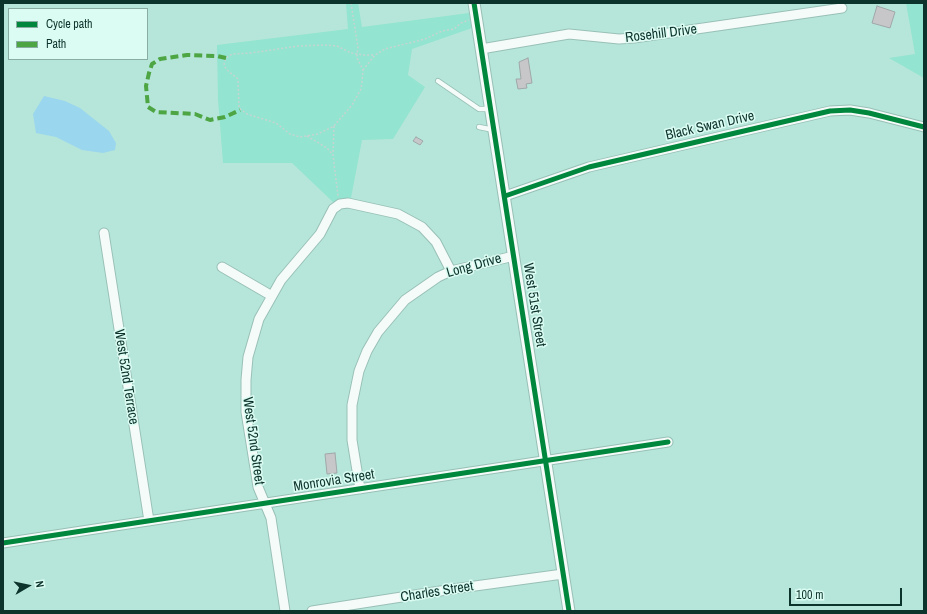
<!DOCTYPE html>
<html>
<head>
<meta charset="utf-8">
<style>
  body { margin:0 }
  #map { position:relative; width:927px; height:614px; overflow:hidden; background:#b6e6da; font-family:"Archivo Narrow",sans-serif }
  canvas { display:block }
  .frame { position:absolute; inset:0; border:4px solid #0d342c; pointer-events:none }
  .legend { position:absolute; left:8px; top:8px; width:140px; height:52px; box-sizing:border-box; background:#dbfcf2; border:1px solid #89aca3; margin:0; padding:5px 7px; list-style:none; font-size:12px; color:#0d342c }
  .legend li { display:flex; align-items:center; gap:8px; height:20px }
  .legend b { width:20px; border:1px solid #89aca3 }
  .north { position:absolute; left:8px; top:566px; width:40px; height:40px; -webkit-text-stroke:3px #dbfcf2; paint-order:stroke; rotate:81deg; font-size:11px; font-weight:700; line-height:16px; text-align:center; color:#0d342c }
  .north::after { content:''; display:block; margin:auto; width:14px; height:18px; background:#0d342c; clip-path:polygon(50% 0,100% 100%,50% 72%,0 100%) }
  .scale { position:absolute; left:789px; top:588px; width:113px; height:18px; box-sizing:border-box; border:2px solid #0d342c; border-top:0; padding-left:5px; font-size:12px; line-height:14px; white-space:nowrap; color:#0d342c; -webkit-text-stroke:3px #dbfcf2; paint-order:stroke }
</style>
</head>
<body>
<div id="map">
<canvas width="927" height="614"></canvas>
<div class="frame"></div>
<ul class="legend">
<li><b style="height:5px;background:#00873e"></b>Cycle path</li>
<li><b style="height:5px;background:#4da543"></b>Path</li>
</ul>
<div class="north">N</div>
<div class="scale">100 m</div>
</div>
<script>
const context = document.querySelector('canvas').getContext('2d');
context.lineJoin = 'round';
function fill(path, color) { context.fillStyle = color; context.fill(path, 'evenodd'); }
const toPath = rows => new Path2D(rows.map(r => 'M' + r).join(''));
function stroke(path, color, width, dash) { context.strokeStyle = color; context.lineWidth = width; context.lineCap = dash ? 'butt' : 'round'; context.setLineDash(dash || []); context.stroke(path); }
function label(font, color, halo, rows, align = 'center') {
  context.font = font + ' "Archivo Narrow",sans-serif'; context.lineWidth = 3; context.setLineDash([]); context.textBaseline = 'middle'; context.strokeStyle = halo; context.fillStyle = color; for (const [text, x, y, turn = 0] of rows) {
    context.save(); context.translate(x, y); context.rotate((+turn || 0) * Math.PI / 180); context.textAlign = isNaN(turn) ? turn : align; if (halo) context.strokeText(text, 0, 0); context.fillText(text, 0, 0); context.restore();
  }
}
fill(toPath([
  [346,3,358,3,362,27,469,13,472,28,412,49,408,75,425,87,393,139,362,140,351,198,337,201,334,203,292,163,223,163,218,99,217,45,348,29],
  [906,3,924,3,924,78,889,58,915,54]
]), '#93e4d0');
fill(toPath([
  [44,96,65,101,80,108,109,131,116,143,115,150,103,153,82,150,56,137,36,133,33,114]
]), '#9ad6ee');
const building = toPath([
  [877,6,895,12,890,28,872,23,877,6],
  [528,58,532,83,526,84,527,88,518,89,516,79,521,79,519,62,528,58],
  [416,137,423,141,420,145,413,141,416,137],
  [335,453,337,473,327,474,325,454,335,453]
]);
fill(building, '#c7c7ca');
stroke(building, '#9fa7a7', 1);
const service = toPath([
  [438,81,479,109,491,109],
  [479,127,494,130]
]);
const minor = toPath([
  [481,49,569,34,619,39,634,38,842,8],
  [505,196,589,167,830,111,850,110,869,113,924,127],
  [104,233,149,521],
  [222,267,272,296],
  [360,489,352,440,352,405,359,371,367,351,378,332,405,300,438,277,451,271,514,256],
  [3,543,668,442],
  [285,611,271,518,258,487,246,412,246,380,248,357,259,319,281,280,320,234,333,209,340,204,348,203,398,214,422,227,436,242,451,271],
  [312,611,453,589,563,574]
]);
const tertiary = toPath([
  [474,3,569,611]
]);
stroke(service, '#99c0b6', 6);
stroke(minor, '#99c0b6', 11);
stroke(tertiary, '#99c0b6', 13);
stroke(toPath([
  [351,3,358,48,357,54,357,58,363,70,362,82,361,89,352,105,334,126,318,134,300,137,290,134,276,123,247,114,239,108,238,79,226,69,224,64,226,58,232,54,251,53,298,46,325,45,337,46,351,53,363,55,375,55],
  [363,70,375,55,385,49,425,39,442,31,454,29,461,23,469,20],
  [334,126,333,155,338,196],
  [307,136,327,148,333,155]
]), '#c6d5d2', 1.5, [2, 2]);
stroke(service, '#f4fbf9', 4.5);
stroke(minor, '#f4fbf9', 9);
stroke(tertiary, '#f4fbf9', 11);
stroke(toPath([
  [226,58,217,56,187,55,160,59,152,64,149,73,146,86,148,107,156,112,195,114,210,120,225,117,240,110]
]), '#4da543', 4, [8, 4]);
stroke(toPath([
  [474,3,569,611],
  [505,196,589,167,830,111,850,110,869,113,924,127],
  [3,543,668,442]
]), '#00873e', 5);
label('14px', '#0d342c', '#dbfcf2', [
  ["Rosehill Drive",661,34,-7],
  ["Black Swan Drive",710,126,-13],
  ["Long Drive",474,266,-16],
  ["West 51st Street",534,305,81],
  ["West 52nd Terrace",126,377,81],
  ["West 52nd Street",253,441,82],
  ["Monrovia Street",334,481,-9],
  ["Charles Street",437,592,-9]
]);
</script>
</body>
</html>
